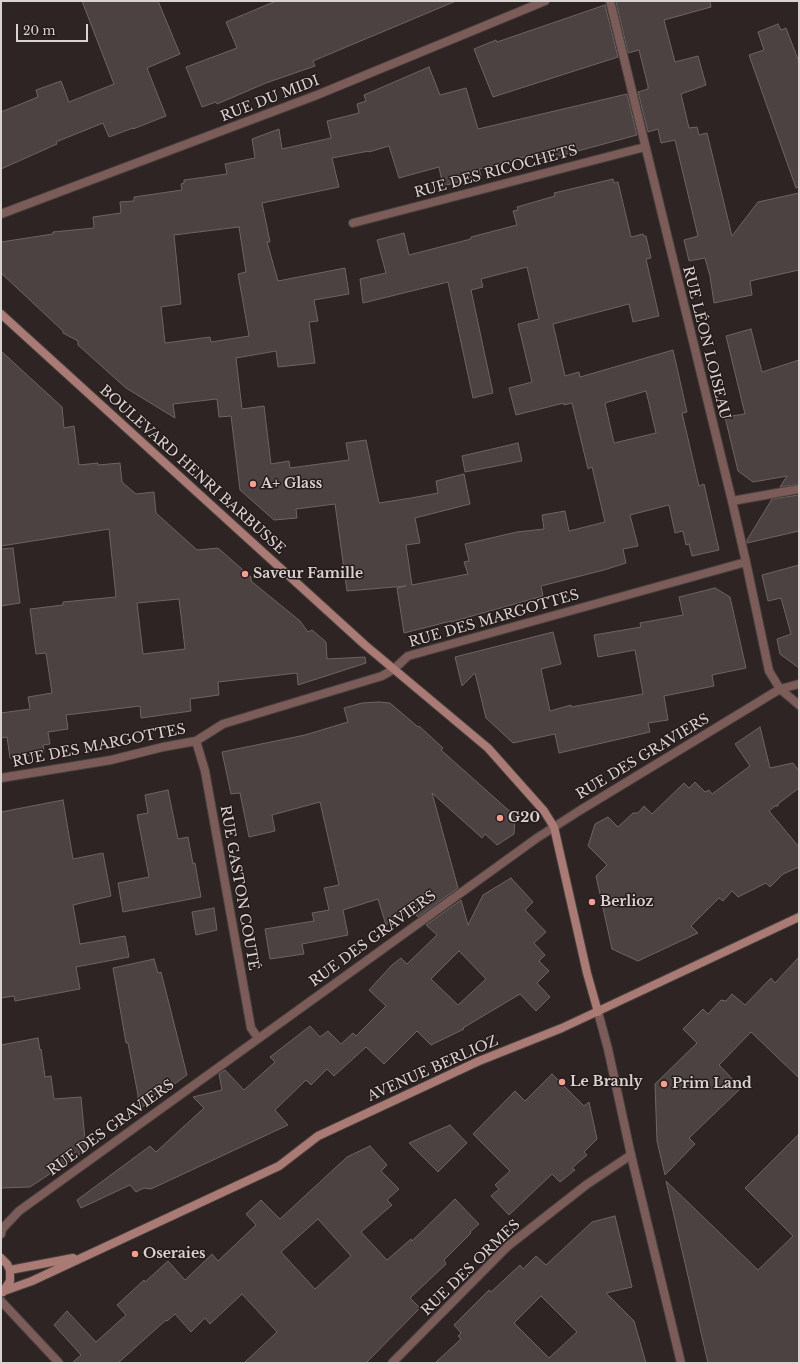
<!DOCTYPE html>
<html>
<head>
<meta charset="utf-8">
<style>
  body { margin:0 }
  #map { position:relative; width:800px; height:1364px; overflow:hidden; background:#2e2423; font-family:"Libre Baskerville",serif }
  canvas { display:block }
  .frame { position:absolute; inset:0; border:2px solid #d8d2d1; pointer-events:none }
  .scale { position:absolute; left:16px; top:24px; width:72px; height:18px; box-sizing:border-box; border:2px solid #d8d2d1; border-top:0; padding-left:5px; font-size:12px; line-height:14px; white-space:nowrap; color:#d8d2d1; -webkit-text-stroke:3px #241b1a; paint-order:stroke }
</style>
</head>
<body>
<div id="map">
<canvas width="800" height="1364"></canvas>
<div class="frame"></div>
<div class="scale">20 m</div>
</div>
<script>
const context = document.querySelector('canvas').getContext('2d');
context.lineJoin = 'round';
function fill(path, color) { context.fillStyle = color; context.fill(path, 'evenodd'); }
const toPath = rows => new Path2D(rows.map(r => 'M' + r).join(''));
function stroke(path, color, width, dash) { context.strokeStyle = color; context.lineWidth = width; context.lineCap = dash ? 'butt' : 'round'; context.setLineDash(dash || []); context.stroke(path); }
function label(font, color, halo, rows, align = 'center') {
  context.font = font + ' "Libre Baskerville",serif'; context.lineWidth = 3; context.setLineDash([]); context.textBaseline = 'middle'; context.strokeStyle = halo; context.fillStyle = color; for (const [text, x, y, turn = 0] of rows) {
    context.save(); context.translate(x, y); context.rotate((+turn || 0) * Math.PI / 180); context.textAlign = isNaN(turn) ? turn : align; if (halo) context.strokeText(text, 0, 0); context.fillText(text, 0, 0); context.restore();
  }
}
const building = toPath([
  [82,1,158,1,180,54,147,68,166,116,133,129,133,128,109,137,103,123,56,142,57,144,1,169,1,112,38,97,36,90,61,81,69,102,114,84,82,1],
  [276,1,456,1,313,61,315,66,266,83,217,104,216,102,202,107,186,67,237,48,226,22,276,1],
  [617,1,710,1,711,7,664,20,675,62,698,56,706,85,681,94,689,128,697,127,699,135,707,133,732,236,758,202,799,193,799,270,750,281,752,295,714,303,710,276,705,258,689,261,684,240,698,236,675,140,661,143,658,129,648,132,638,92,648,89,648,86,639,50,628,53,616,2,617,1],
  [605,5,618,57,493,97,474,49,496,40,497,42,605,5],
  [778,24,781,30,786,28,799,62,799,187,796,188,749,55,764,50,758,32,778,24],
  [429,67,440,95,466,88,478,129,627,94,637,135,552,158,524,157,479,169,481,176,443,186,439,167,399,178,389,146,369,152,369,151,332,158,339,187,262,203,270,242,267,242,278,281,345,268,349,294,314,300,318,321,309,322,315,363,278,367,276,351,236,358,242,409,264,406,271,464,289,461,290,468,349,460,346,443,366,440,379,503,411,498,438,493,436,481,464,474,470,504,415,518,420,543,406,545,412,585,468,574,464,562,469,561,465,544,517,532,544,529,542,515,565,511,569,531,605,522,592,467,588,469,572,403,564,405,564,403,516,415,509,388,532,382,518,324,539,319,527,267,481,279,483,287,471,290,493,393,473,398,448,282,363,303,360,279,386,273,377,240,404,233,409,255,471,239,471,237,517,225,513,211,518,210,517,207,555,196,554,193,613,179,614,183,618,182,631,237,643,234,644,236,646,236,651,258,646,259,659,316,633,322,629,304,553,324,565,376,579,372,580,377,673,350,687,412,682,413,699,486,704,484,719,550,692,556,689,544,686,545,683,531,675,533,669,505,630,515,638,546,623,549,626,563,604,570,541,586,543,596,451,622,451,621,404,633,397,588,406,586,347,591,335,504,296,509,297,518,274,520,240,490,231,416,219,417,217,399,173,404,175,418,126,388,78,345,78,341,63,333,63,331,1,273,1,242,53,234,53,232,94,228,93,217,121,213,120,202,134,201,134,197,182,190,181,184,184,183,184,180,227,174,225,164,255,158,252,139,279,129,282,149,331,138,327,121,359,113,357,104,366,101,364,95,429,67],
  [239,227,246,272,238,274,249,336,211,342,210,337,165,343,161,307,181,304,174,235,239,227],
  [646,391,656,433,614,443,605,403,646,391],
  [751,329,762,372,799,360,799,484,780,487,787,476,753,482,738,471,725,417,745,414,726,336,751,329],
  [1,351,62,407,64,428,74,426,79,465,98,463,98,465,120,463,122,482,136,494,154,492,156,513,197,550,218,548,251,577,251,581,300,621,308,632,312,630,326,642,327,659,365,657,366,663,298,685,297,673,218,682,219,695,190,699,191,711,141,718,140,706,66,715,68,729,48,732,50,744,43,745,44,753,10,758,7,737,1,738,1,713,30,709,28,697,52,693,46,653,36,654,30,609,63,605,63,602,116,597,109,529,1,546,1,351],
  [179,599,185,649,143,654,137,603,179,599],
  [518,443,522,461,465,472,462,456,518,443],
  [799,495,799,531,747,543,747,540,772,499,799,495],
  [13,548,20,603,1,606,1,549,13,548],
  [799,565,799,668,780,654,777,639,791,634,781,598,768,601,762,575,799,565],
  [715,588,730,597,746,668,712,675,714,686,664,696,668,720,648,723,650,732,559,753,555,734,513,743,486,718,475,673,462,686,455,657,553,632,561,664,541,669,550,711,571,705,571,707,643,694,635,650,598,657,594,635,641,627,640,623,683,615,679,597,715,588],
  [378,702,390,703,418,727,419,726,443,748,441,750,515,816,514,834,497,845,485,834,482,838,432,793,458,888,418,917,409,908,386,925,378,899,343,910,348,935,302,944,304,954,270,959,265,929,314,921,312,913,329,910,324,888,339,885,320,802,272,815,275,831,249,837,240,793,231,794,222,752,305,735,348,722,344,708,362,703,378,702],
  [760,727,770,768,793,763,799,771,799,788,778,804,778,806,775,806,769,811,799,847,799,867,783,874,770,887,766,883,738,897,732,891,723,901,719,898,691,926,698,933,638,961,612,949,596,876,607,865,588,846,595,824,608,817,618,827,633,813,638,813,644,806,652,814,684,783,689,788,695,782,705,792,709,790,712,794,750,766,735,744,760,727],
  [168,790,178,839,188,837,193,864,195,863,201,897,123,912,118,883,149,877,137,815,148,813,145,795,168,790],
  [63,800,73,859,103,853,111,896,73,905,80,944,125,936,129,957,76,967,80,989,15,1001,14,996,1,998,1,812,63,800],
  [511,878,533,902,525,910,546,932,534,943,545,955,539,961,549,971,537,983,550,997,536,1011,520,994,463,1028,464,1029,431,1045,417,1031,384,1064,366,1047,334,1076,327,1069,311,1085,306,1080,275,1110,288,1125,151,1189,144,1188,136,1192,130,1185,81,1208,77,1200,150,1146,156,1152,204,1108,193,1097,222,1090,219,1074,225,1070,244,1090,275,1062,270,1057,310,1026,320,1037,328,1031,341,1044,353,1033,356,1036,386,1006,369,990,392,965,401,958,407,964,437,935,426,925,461,900,468,925,483,895,511,878],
  [459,951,486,979,458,1005,431,979,459,951],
  [214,908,217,930,196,935,192,912,214,908],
  [799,957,799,1078,751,1032,719,1065,741,1088,689,1138,695,1144,665,1175,657,1141,655,1084,697,1043,683,1029,703,1009,708,1014,721,1000,726,1001,732,994,745,1005,771,978,775,983,799,957],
  [154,959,158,973,161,972,187,1075,138,1110,138,1095,128,1043,126,1043,113,968,154,959],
  [38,1038,40,1050,41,1049,45,1077,51,1076,54,1099,81,1097,86,1150,30,1187,1,1188,1,1045,38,1038],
  [552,1074,584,1106,589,1102,597,1139,584,1152,587,1155,572,1168,575,1170,560,1182,552,1174,509,1215,491,1196,499,1189,495,1185,510,1171,473,1134,515,1091,525,1101,552,1074],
  [450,1125,467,1143,438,1172,409,1143,450,1125],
  [799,1134,799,1363,708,1363,666,1181,758,1270,793,1236,745,1188,799,1134],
  [370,1146,387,1165,381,1171,399,1189,387,1200,392,1205,361,1232,387,1260,411,1239,412,1241,455,1199,479,1224,470,1232,471,1233,444,1260,446,1264,410,1298,420,1308,366,1363,244,1363,277,1332,242,1294,210,1324,205,1318,191,1332,175,1314,167,1321,166,1320,118,1363,72,1363,81,1355,54,1325,67,1311,96,1342,126,1315,117,1305,144,1280,145,1282,168,1261,185,1280,212,1254,218,1261,256,1225,246,1214,261,1200,280,1219,347,1157,370,1146],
  [318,1219,351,1256,315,1289,281,1252,318,1219],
  [615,1216,632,1287,606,1293,634,1321,646,1363,435,1363,461,1339,458,1336,461,1333,454,1325,489,1290,491,1292,520,1265,523,1269,536,1256,546,1265,592,1222,615,1216],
  [541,1296,577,1332,549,1358,514,1323,541,1296]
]);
fill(building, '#4c4241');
stroke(building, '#6f6462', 1);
const minor = toPath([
  [610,1,732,501,746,562,769,671,780,689,799,705],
  [1,214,317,95,545,1],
  [353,223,645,147],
  [732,501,799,489],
  [196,741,205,771,251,1028,258,1038],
  [1,778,111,760,163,747,196,741,223,724,382,676,394,669,408,656,746,562],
  [1,1234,2,1229,19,1211,537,838,579,811,780,689,799,684],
  [1,1301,59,1363],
  [392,1363,508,1246,586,1185,631,1155]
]);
const tertiary = toPath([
  [598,1012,608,1049,631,1155,681,1363]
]);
const secondary = toPath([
  [1,314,365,645,488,748,544,811,554,827,587,973,598,1012],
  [1,1258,7,1264,10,1270,10,1281,3,1292],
  [10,1270,73,1258],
  [4,1291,32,1281,279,1166,318,1136,479,1061,562,1028,799,917]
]);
stroke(minor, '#49403f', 10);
stroke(tertiary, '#49403f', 10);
stroke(secondary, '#49403f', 10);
stroke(minor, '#7b5c59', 8);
stroke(tertiary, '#7b5c59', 8);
stroke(secondary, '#aa7a74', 8);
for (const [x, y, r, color] of [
  [253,484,4,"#f59c93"],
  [245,574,4,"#f59c93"],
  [500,818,4,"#f59c93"],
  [592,902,4,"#f59c93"],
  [562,1082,4,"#f59c93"],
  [664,1084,4,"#f59c93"],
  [135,1254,4,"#f59c93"]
]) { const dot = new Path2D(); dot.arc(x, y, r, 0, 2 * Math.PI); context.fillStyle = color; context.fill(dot); stroke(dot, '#241b1a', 1.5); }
label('14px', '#d8d2d1', '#241b1a', [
  ["RUE DU MIDI",270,99,-21],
  ["RUE DES RICOCHETS",496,172,-15],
  ["RUE LÉON LOISEAU",706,343,76],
  ["BOULEVARD HENRI BARBUSSE",192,470,42],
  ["RUE DES MARGOTTES",494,619,-16],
  ["RUE DES MARGOTTES",99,746,-11],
  ["RUE DES GRAVIERS",643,757,-31],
  ["RUE GASTON COUTÉ",239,888,80],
  ["RUE DES GRAVIERS",373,939,-36],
  ["AVENUE BERLIOZ",433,1069,-24],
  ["RUE DES GRAVIERS",111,1128,-36],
  ["RUE DES ORMES",471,1268,-44]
]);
label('bold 14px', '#d8d2d1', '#241b1a', [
  ["A+ Glass",261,484],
  ["Saveur Famille",253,574],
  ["G20",508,818],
  ["Berlioz",600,902],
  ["Le Branly",570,1082],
  ["Prim Land",672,1084],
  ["Oseraies",143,1254]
], 'left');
</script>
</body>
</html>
